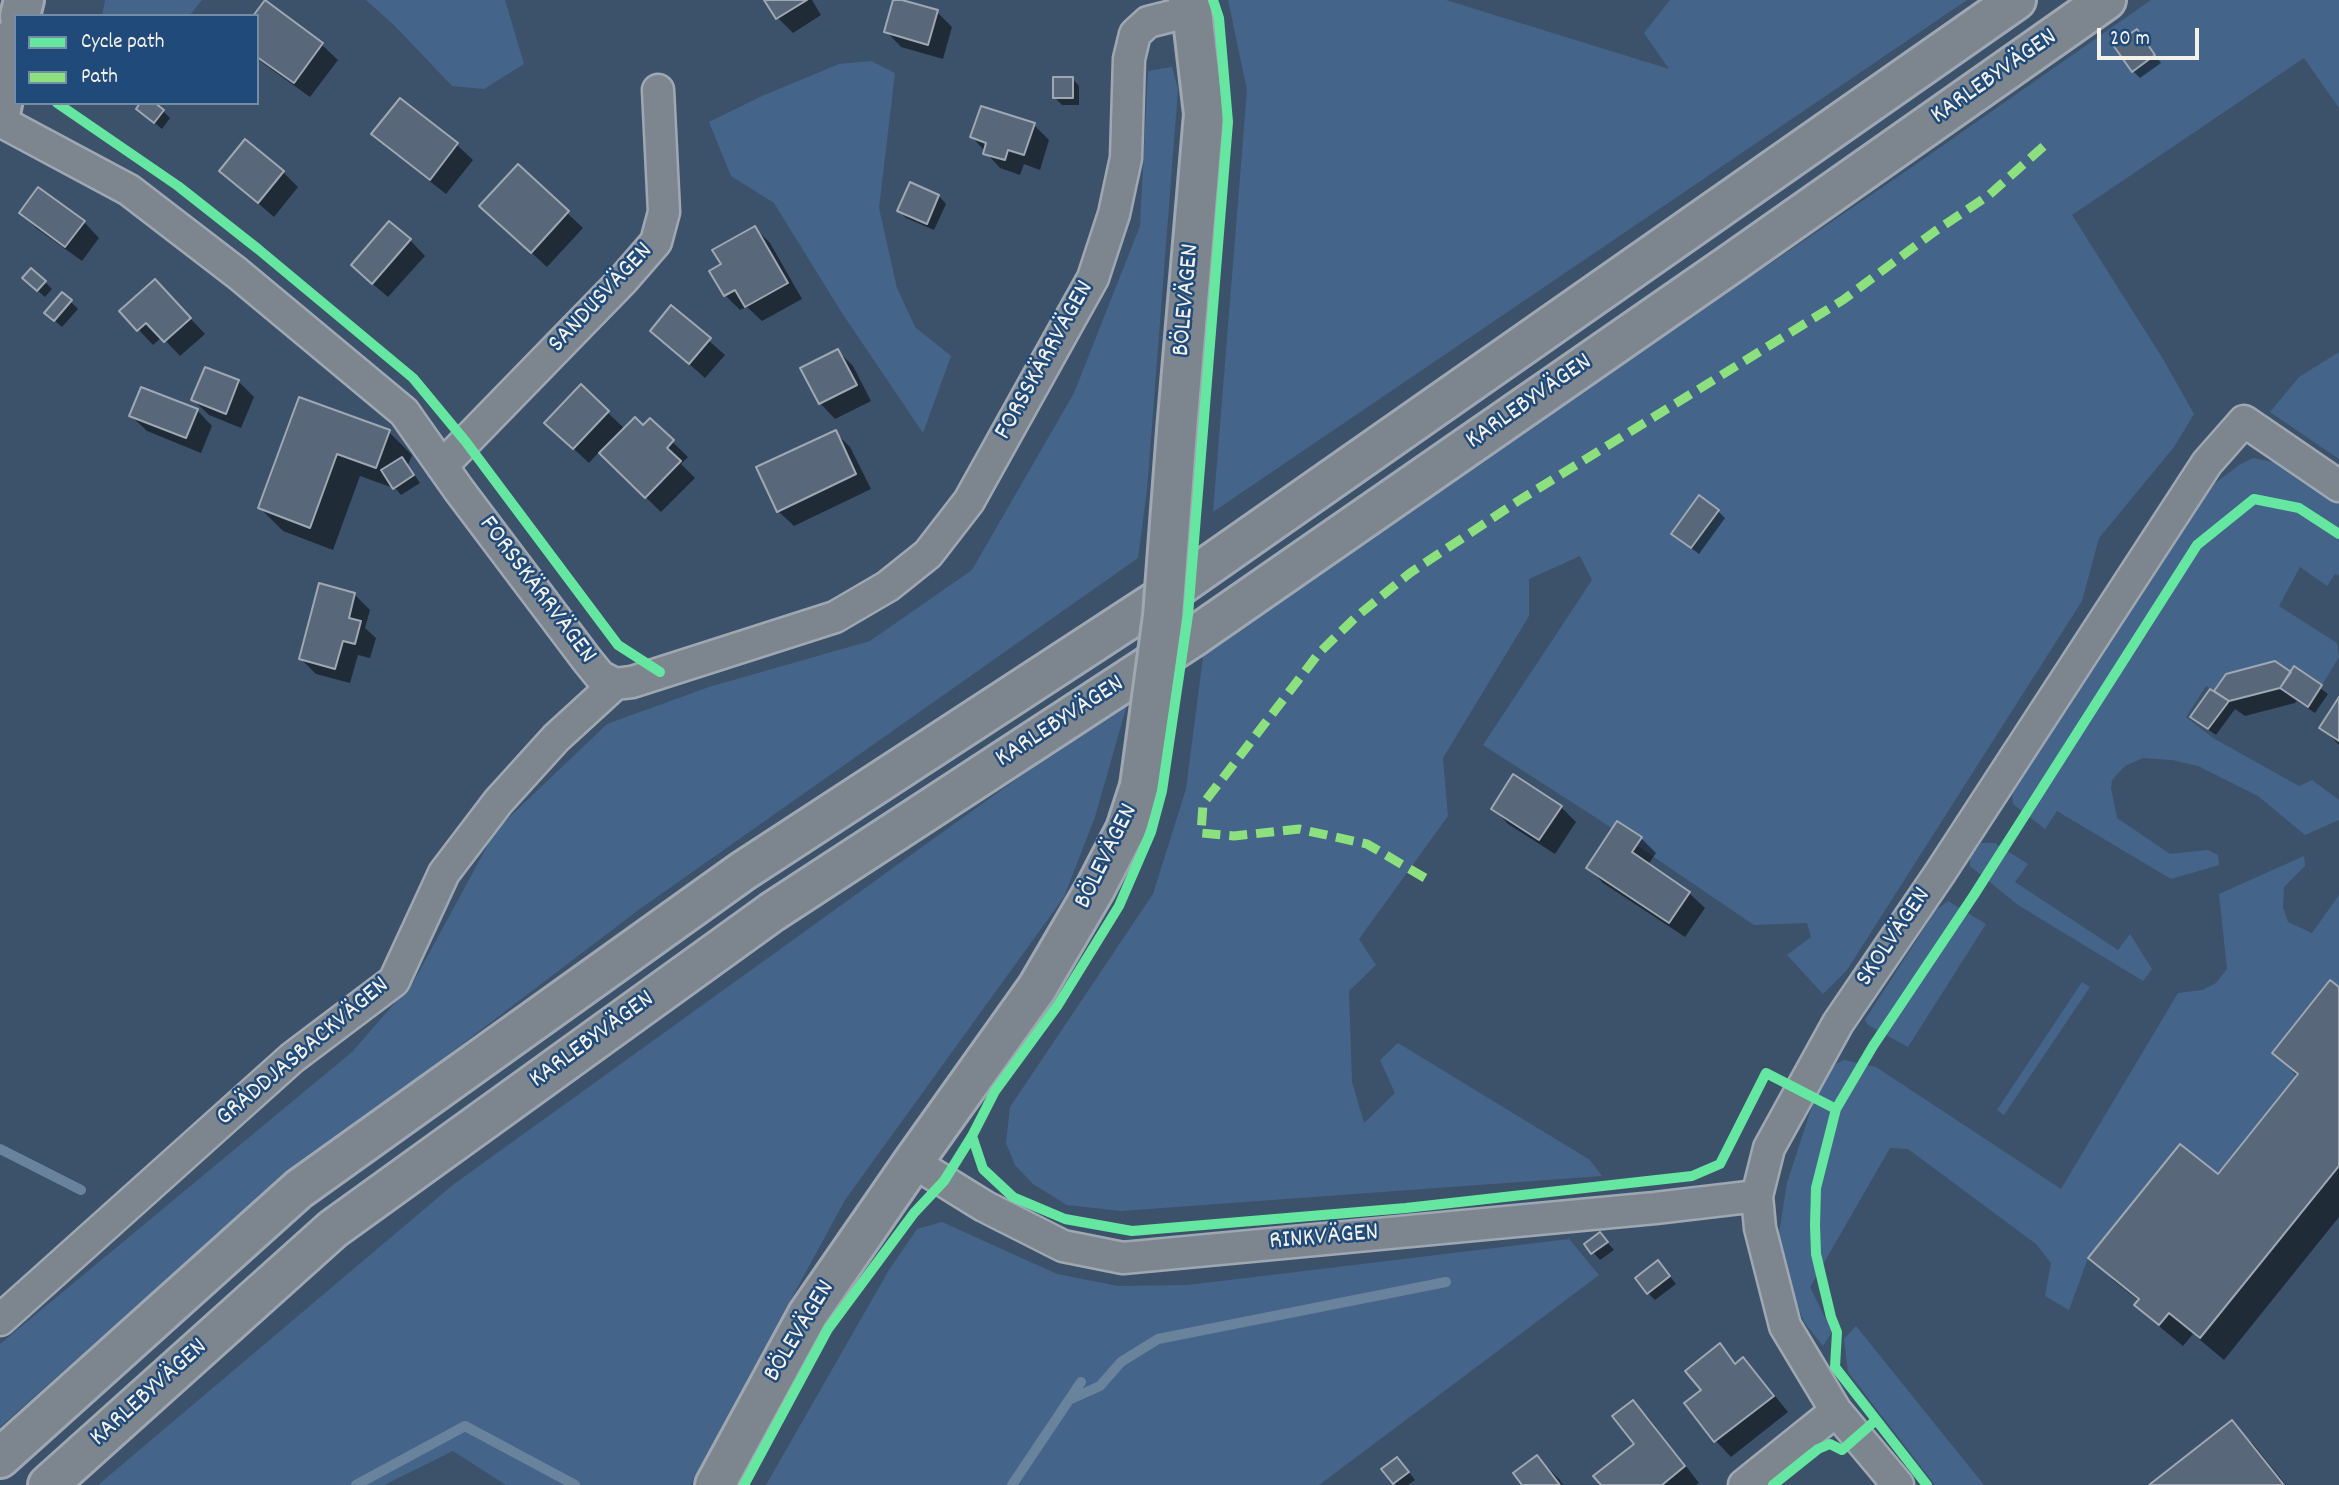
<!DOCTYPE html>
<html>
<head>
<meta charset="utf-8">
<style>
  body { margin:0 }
  #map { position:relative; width:2339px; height:1485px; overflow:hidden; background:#3c526a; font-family:Dekko,sans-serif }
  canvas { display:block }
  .legend { position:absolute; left:14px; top:14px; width:245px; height:91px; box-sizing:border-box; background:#1f4a7a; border:2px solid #748da6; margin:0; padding:9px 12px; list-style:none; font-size:21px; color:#f4f1e8 }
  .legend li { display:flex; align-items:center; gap:14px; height:35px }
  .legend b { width:35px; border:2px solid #748da6 }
  .scale { position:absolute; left:2097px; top:28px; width:102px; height:32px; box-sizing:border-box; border:4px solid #f4f1e8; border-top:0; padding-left:9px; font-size:21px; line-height:24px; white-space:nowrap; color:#f4f1e8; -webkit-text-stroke:5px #1f4a7a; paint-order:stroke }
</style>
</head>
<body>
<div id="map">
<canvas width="2339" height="1485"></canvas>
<ul class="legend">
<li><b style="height:9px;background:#66e7a1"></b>Cycle path</li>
<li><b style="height:9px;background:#8de07e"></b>Path</li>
</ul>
<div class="scale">20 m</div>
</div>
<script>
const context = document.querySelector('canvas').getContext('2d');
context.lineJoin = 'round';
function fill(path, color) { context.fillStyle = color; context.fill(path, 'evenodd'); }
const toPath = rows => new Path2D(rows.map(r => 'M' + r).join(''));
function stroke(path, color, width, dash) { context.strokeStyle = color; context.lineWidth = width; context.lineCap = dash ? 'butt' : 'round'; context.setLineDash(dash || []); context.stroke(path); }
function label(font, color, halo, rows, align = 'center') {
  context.font = font + ' Dekko,sans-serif'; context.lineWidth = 5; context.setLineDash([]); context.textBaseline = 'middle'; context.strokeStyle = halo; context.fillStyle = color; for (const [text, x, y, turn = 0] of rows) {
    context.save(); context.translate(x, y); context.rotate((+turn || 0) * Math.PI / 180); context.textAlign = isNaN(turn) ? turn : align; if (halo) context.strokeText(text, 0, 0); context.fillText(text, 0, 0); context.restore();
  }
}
fill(toPath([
  [105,0,202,0,189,16,102,16],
  [366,0,505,0,524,64,484,89,452,86,395,26],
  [1228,0,1446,0,1669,69,1644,33,1670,0,1967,0,1213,512,1247,90],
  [2151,0,2339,0,2339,108,2304,58,2072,215,2163,359,2194,414,2174,447,2099,538,2082,601,1847,970,1823,994,1787,955,1811,937,1807,923,1754,925,1598,819,1483,745,1592,580,1580,556,1529,579,1529,616,1443,758,1448,816,1359,939,1376,965,1349,991,1352,1082,1364,1123,1395,1093,1380,1060,1398,1043,1590,1160,1602,1176,1121,1211,1067,1205,1033,1184,1015,1165,1006,1143,1010,1107,1153,894,1186,789,1204,649,1915,165],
  [871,61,895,73,879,208,897,288,915,327,951,356,923,433,842,313,774,203,731,176,709,122,762,96,839,64],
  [1172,67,1178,89,1147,490,1138,558,637,911,255,1202,0,1427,0,1344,352,1052,414,981,496,830,607,724,709,687,870,641,972,570,1074,393,1140,226,1148,71],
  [2339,352,2339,459,2270,412,2299,377],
  [2253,458,2278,463,2339,502,2339,576,2335,574,2327,586,2300,567,2279,606,2337,643,2339,657,2322,685,2295,667,2291,672,2274,661,2226,674,2214,691,2206,686,2186,717,2213,738,2299,786,2312,780,2339,800,2339,820,2305,835,2258,796,2198,766,2172,760,2143,758,2125,766,2112,780,2111,788,2117,818,2170,854,2208,850,2218,855,2219,865,2171,879,2057,811,2045,829,2013,804,2012,793,2056,720,2214,484,2239,465],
  [1129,698,1095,817,1064,897,845,1200,690,1485,506,1485,453,1451,384,1485,98,1485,454,1184],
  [1981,843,1995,843,2028,864,2015,882,2118,950,2130,934,2152,969,2143,981,2018,905,1970,866,1970,858],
  [2304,856,2305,866,2284,887,2283,907,2288,922,2312,933,2339,895,2339,987,2330,980,2272,1053,2298,1074,2218,1174,2180,1144,2088,1258,2069,1310,2045,1296,2051,1263,2036,1244,1908,1149,1890,1148,1810,1287,1832,1332,1823,1346,1804,1322,1776,1252,1787,1183,1816,1094,1833,1065,1844,1060,1876,1067,2061,1189,2178,993,2202,990,2216,983,2227,969,2219,894],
  [1948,901,1986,924,1908,1047,1868,1025,1865,1020,1936,910],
  [2082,982,2090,987,2004,1115,1997,1110],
  [942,1222,1057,1274,1118,1286,1188,1285,1569,1239,1599,1275,1319,1485,766,1485,889,1270,917,1229],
  [1856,1326,1984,1485,1935,1485,1848,1372,1844,1339]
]), '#446589');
fill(toPath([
  [766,0,812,0,821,15,793,33,778,18],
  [895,0,937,12,952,27,943,59,901,47,886,31],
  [265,2,322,45,338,60,310,97,257,59,257,16],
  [2137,31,2161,63,2140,78,2133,71],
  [1072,78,1079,86,1079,105,1062,105,1055,98],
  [400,100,457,145,473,160,446,194,389,149,373,134],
  [138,109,163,111,170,118,162,129],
  [1034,125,1049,140,1040,170,1024,164,1020,175,1000,168,972,137],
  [518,167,583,228,547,267,497,221],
  [221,171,283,172,298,187,274,217],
  [910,184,939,196,946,204,934,230,906,218,899,211],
  [39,189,84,222,99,238,82,261,36,228,21,213],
  [755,228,770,243,802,299,762,321,747,307,740,310,725,295,723,265],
  [410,240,425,256,388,297,368,280],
  [45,282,52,289,45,297,31,285],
  [63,294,78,309,62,327,54,320],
  [170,297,205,334,180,356,162,337,153,345,138,329],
  [672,308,725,355,705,378,652,331],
  [838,351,853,366,871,401,835,419,820,403],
  [238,381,254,397,241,428,209,415,193,400],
  [300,400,389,432,412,455,408,465,420,483,401,495,396,489,360,476,333,550,283,531,260,508],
  [197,410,212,426,201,453,147,431,131,416],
  [607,412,625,429,643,427,650,420,688,457,681,464,695,478,661,512,599,452,589,463,562,438],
  [835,432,850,447,871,489,794,526,778,511],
  [1718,511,1725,518,1699,554,1673,534],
  [354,594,370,610,365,628,376,638,370,658,358,655,350,683,316,674,301,659],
  [2295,669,2328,694,2315,713,2297,701,2295,703,2245,716,2235,709,2216,735,2200,724,2221,696,2216,691,2290,673],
  [2339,701,2339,745,2322,728],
  [1561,807,1576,822,1555,854,1508,824,1493,808],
  [1641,838,1656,853,1648,865,1689,893,1705,908,1685,937,1603,883,1588,867],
  [2339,989,2339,1217,2224,1360,2193,1334,2183,1346,2160,1327,2137,1304,2139,1301,2114,1281,2091,1258,2218,1176,2298,1077,2274,1053],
  [1600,1234,1614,1250,1600,1260,1586,1244],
  [1665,1270,1676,1284,1655,1300,1648,1293],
  [1720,1346,1737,1364,1743,1359,1758,1375,1788,1412,1731,1457,1716,1441,1686,1404,1703,1390],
  [1633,1402,1648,1417,1699,1483,1696,1485,1603,1485,1636,1444],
  [2231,1422,2254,1445,2286,1485,2152,1485],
  [1537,1457,1560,1480,1563,1485,1525,1485],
  [1404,1466,1415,1480,1408,1485,1396,1485,1384,1470]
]), '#0007');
stroke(toPath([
  [0,1149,81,1190],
  [1071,1399,1100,1386,1121,1362,1158,1339,1446,1282],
  [356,1485,465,1426,575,1485],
  [1012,1485,1081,1382]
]), '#6a839d', 10);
const building = toPath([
  [265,0,323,43,294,83,257,57,257,16,253,16,265,0],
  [764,0,807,0,776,19,764,0],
  [893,0,902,0,938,10,928,45,884,32,893,0],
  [2137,29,2155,55,2132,72,2113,45,2137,29],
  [1053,77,1073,77,1073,98,1053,98,1053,77],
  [400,98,458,143,430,180,371,134,400,98],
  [140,103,155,103,164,110,154,123,136,109,140,103],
  [981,106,1035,123,1024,155,1008,150,1005,160,983,154,986,143,970,137,981,106],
  [245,139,284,171,258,203,219,171,245,139],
  [518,164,569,211,531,253,479,206,518,164],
  [910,182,939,195,927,224,897,211,910,182],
  [38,187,85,221,65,247,19,213,38,187],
  [389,221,411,239,372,284,351,265,389,221],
  [755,226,788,283,745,307,735,290,724,296,709,271,721,264,712,250,755,226],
  [31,268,46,281,37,291,22,278,31,268],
  [155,279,191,318,164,342,146,323,137,331,119,311,155,279],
  [62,292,72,300,54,321,44,313,62,292],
  [671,305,711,338,689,364,650,331,671,305],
  [838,349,857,385,819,404,800,368,838,349],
  [205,367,239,380,226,414,191,400,205,367],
  [581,384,609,411,573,449,544,423,581,384],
  [141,387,198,409,186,438,129,416,141,387],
  [299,397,390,430,376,468,337,454,310,528,258,508,299,397],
  [635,417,643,425,650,418,674,440,667,448,681,461,645,498,599,453,635,417],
  [836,430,856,474,777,512,756,467,836,430],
  [402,457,414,475,393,489,381,470,402,457],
  [1699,495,1719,510,1691,548,1671,534,1699,495],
  [319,583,355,593,349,618,361,621,355,644,343,641,335,669,299,659,319,583],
  [2275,661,2291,672,2280,688,2229,701,2214,691,2226,674,2275,661],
  [2294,666,2322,685,2308,707,2280,688,2294,666],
  [2210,689,2229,701,2208,729,2190,717,2210,689],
  [2339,697,2339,741,2319,728,2339,697],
  [1513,774,1562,806,1539,840,1491,809,1513,774],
  [1617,821,1642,837,1632,852,1690,892,1669,923,1586,868,1617,821],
  [2330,980,2339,987,2339,1166,2200,1338,2169,1313,2159,1325,2134,1305,2139,1299,2088,1258,2180,1144,2218,1174,2298,1074,2272,1053,2330,980],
  [1600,1232,1608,1242,1591,1254,1584,1244,1600,1232],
  [1658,1260,1670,1276,1647,1294,1635,1278,1658,1260],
  [1720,1343,1735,1364,1743,1357,1774,1396,1714,1442,1684,1403,1701,1390,1685,1371,1720,1343],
  [1633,1400,1685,1466,1662,1485,1601,1485,1593,1476,1634,1444,1612,1416,1633,1400],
  [2232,1420,2284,1485,2149,1485,2232,1420],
  [1537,1455,1560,1485,1522,1485,1513,1473,1537,1455],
  [1397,1457,1409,1472,1393,1484,1381,1469,1397,1457]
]);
fill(building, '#586779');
stroke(building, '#9fa8b2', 2);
const street = toPath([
  [0,121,129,190,237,273,404,412,459,490,587,660,600,676,615,684,632,682,835,617,888,586,928,554,969,501,1093,278,1114,214,1126,158,1129,59,1135,34,1148,22,1192,11],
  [442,466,623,280,656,242,664,212,658,90],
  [913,1162,984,1206,1063,1246,1123,1258,1655,1208,1757,1196],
  [0,1320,292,1058,394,981,444,873,498,802,556,738,615,684],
  [1744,1485,1836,1411],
  [1898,1485,1836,1411,1785,1326,1760,1228,1757,1196,1769,1148,1838,1023,1940,873,2207,463,2244,421,2339,486]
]);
const secondary = toPath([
  [20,16,24,0],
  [0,114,16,35],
  [1177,430,1204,114,1192,11,1188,0],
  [715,1485,808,1314,913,1162,1037,988,1095,889,1126,829,1140,786]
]);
const highway = toPath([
  [0,1458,299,1189,743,871,1175,589,2016,0],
  [48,1485,333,1229,772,912,1196,635,1732,263,2106,0]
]);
stroke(street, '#9fa8b2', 35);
stroke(secondary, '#9fa8b2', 44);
stroke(highway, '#9fa8b2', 44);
stroke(street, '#7d868e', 30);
stroke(secondary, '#7d868e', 38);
stroke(highway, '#7d868e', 38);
const secondaryBridge = toPath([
  [1140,786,1163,616,1177,430]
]);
stroke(secondaryBridge, '#9fa8b2', 44, []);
stroke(secondaryBridge, '#7d868e', 38);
stroke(toPath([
  [1425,878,1367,844,1299,829,1234,836,1201,833,1203,804,1319,653,1356,617,1410,573,1518,501,1843,300,1934,232,1989,195,2045,145]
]), '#8de07e', 9, [18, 9]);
stroke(toPath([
  [57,103,178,186,258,249,413,378,466,442,618,645,660,672],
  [972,1136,983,1169,1013,1197,1065,1219,1132,1231,1406,1208,1692,1176,1720,1164,1766,1073,1836,1109],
  [744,1485,828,1329,914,1213,944,1181,972,1136,995,1091,1058,1005,1119,906,1151,832,1162,791,1188,615,1228,122,1219,18,1213,0],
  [1773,1485,1818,1449,1830,1444,1842,1450,1876,1420],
  [1927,1485,1835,1367,1837,1332,1831,1317,1816,1254,1815,1225,1816,1188,1836,1109,1873,1046,1974,895,2197,545,2254,499,2299,508,2339,534]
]), '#66e7a1', 10);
label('26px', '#f4f1e8', '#1f4a7a', [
  ["KARLEBYVÄGEN",1995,78,-35],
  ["SANDUSVÄGEN",602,299,-47],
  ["BÖLEVÄGEN",1188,300,-85],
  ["FORSSKÄRRVÄGEN",1046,361,-61],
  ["KARLEBYVÄGEN",1530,403,-35],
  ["FORSSKÄRRVÄGEN",536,591,53],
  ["KARLEBYVÄGEN",1061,723,-33],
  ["BÖLEVÄGEN",1108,857,-64],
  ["SKOLVÄGEN",1895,938,-56],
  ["KARLEBYVÄGEN",593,1041,-36],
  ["GRÄDDJASBACKVÄGEN",304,1053,-40],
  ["RINKVÄGEN",1324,1239,-5],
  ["BÖLEVÄGEN",801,1332,-59],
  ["KARLEBYVÄGEN",150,1394,-42]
]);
</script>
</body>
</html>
